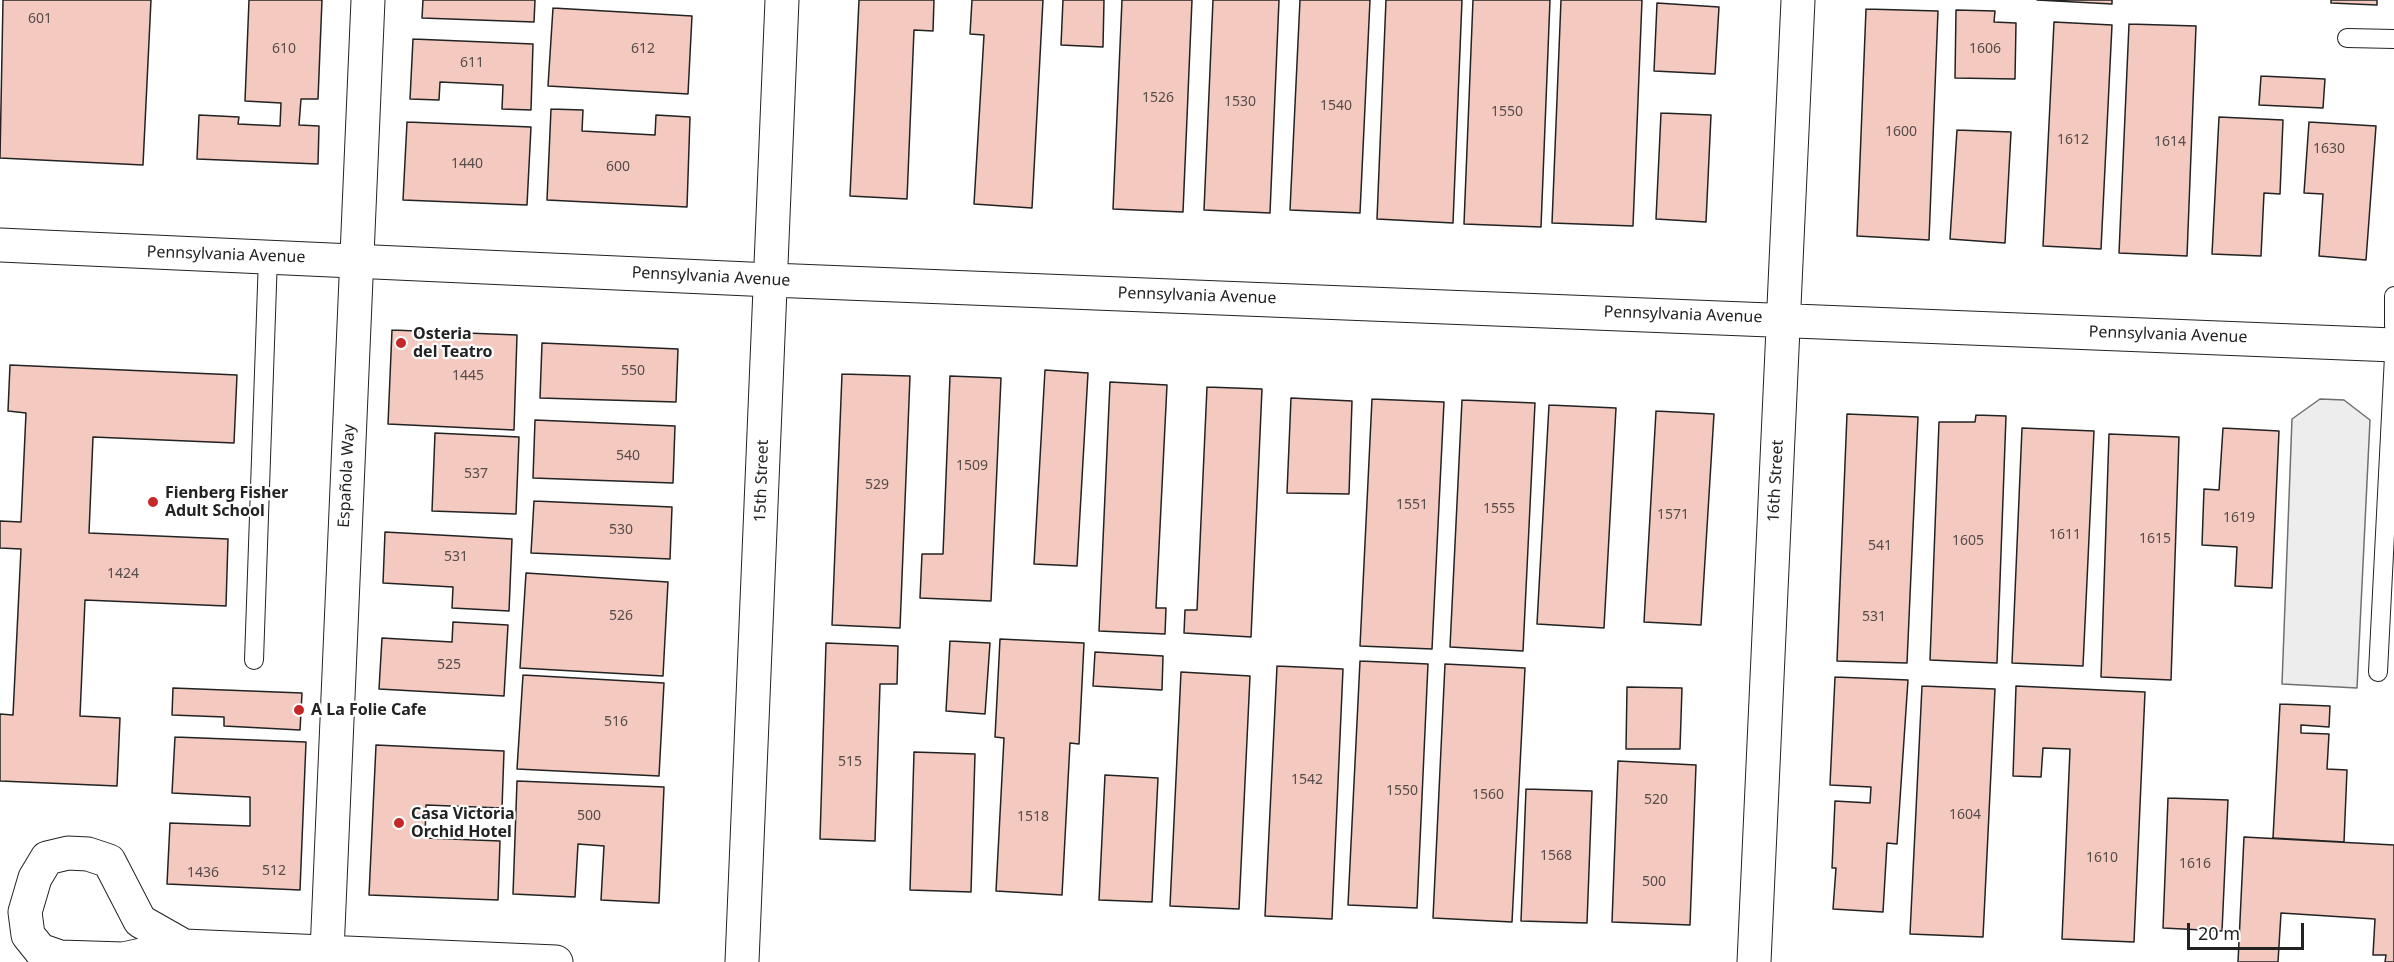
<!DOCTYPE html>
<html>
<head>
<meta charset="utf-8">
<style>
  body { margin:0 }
  #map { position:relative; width:2394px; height:962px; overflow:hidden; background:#fff; font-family:"Noto Sans",sans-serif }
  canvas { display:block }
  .scale { position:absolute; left:2187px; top:923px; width:117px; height:27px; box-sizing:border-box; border:3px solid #222; border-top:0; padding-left:8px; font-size:18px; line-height:21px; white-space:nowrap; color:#222; -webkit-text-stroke:4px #fff; paint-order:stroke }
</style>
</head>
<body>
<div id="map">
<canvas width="2394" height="962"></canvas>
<div class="scale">20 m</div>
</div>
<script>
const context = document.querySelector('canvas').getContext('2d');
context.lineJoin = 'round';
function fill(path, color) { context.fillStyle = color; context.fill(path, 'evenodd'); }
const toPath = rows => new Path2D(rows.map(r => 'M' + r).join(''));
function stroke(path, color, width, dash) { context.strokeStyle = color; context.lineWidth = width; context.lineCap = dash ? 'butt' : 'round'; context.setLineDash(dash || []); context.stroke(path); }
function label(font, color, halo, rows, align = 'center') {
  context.font = font + ' "Noto Sans",sans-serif'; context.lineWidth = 4.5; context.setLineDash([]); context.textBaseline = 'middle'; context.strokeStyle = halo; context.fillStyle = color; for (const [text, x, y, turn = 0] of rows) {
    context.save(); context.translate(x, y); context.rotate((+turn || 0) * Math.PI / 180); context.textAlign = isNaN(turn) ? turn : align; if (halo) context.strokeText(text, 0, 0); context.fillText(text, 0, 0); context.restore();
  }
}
const parking = toPath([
  [2320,399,2344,400,2370,420,2357,688,2282,684,2292,419,2320,399]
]);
fill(parking, '#ededed');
stroke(parking, '#6f6f6f', 1.5);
const building = toPath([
  [3,0,151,0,143,165,0,158,3,0],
  [249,0,322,0,318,99,301,99,299,125,319,126,318,164,197,159,199,115,239,117,238,124,280,126,281,103,245,101,249,0],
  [423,0,535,0,534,22,422,18,423,0],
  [859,0,934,0,933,31,914,30,907,199,850,196,859,0],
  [972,0,1043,0,1032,208,974,204,984,35,970,34,972,0],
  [1063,0,1104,0,1103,47,1061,45,1063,0],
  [1122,0,1192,0,1183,212,1113,209,1122,0],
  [1213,0,1279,0,1270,213,1204,210,1213,0],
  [1300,0,1370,0,1360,213,1290,210,1300,0],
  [1386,0,1462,0,1453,223,1377,219,1386,0],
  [1473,0,1550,0,1541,227,1464,224,1473,0],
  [1561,0,1642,0,1633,226,1552,223,1561,0],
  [2037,0,2112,0,2112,4,2037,0],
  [2331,0,2377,0,2377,5,2331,3,2331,0],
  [1657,3,1719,7,1715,74,1654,71,1657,3],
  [553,8,692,16,688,94,548,86,553,8],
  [1866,9,1938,11,1929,240,1857,236,1866,9],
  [1956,10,1995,11,1994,22,2016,23,2015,79,1955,78,1956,10],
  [2054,22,2112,25,2101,249,2043,246,2054,22],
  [2129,24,2196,26,2187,256,2119,253,2129,24],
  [413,39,533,44,531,110,502,109,503,85,440,82,439,100,410,99,413,39],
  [2261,76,2325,79,2323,108,2259,105,2261,76],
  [551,109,583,110,582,131,655,135,656,115,690,117,687,207,547,200,551,109],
  [1661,113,1711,115,1706,222,1656,219,1661,113],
  [2219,117,2283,120,2280,194,2264,193,2261,256,2212,254,2219,117],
  [407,122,531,127,527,205,403,200,407,122],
  [2309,122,2376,126,2366,260,2319,256,2323,194,2304,193,2309,122],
  [1957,130,2011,132,2005,243,1950,239,1957,130],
  [392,330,517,335,514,430,388,424,392,330],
  [542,343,678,349,676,402,540,398,542,343],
  [10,365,237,375,234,443,93,437,89,533,228,539,226,606,85,600,80,716,120,718,117,786,0,781,0,714,13,715,21,549,0,548,0,521,21,522,26,413,8,411,10,365],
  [1045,370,1088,373,1077,566,1034,564,1045,370],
  [842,374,910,376,900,628,832,625,842,374],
  [950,376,1001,378,991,601,920,598,922,554,943,554,950,376],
  [1110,382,1167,385,1156,608,1166,608,1165,634,1099,631,1110,382],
  [1207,387,1262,389,1251,637,1184,633,1185,610,1197,610,1207,387],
  [1291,398,1352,401,1349,494,1287,493,1291,398],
  [1372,399,1444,402,1432,649,1360,646,1372,399],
  [1462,400,1535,403,1523,651,1450,647,1462,400],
  [1549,405,1616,408,1604,628,1537,624,1549,405],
  [1656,411,1714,414,1701,625,1644,622,1656,411],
  [1847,414,1918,417,1907,663,1837,661,1847,414],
  [1976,415,2006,416,1997,663,1930,660,1939,422,1975,422,1976,415],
  [535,420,675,426,673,483,533,478,535,420],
  [2022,428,2094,431,2083,666,2012,663,2022,428],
  [2223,428,2279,431,2272,588,2235,586,2237,547,2202,545,2204,489,2219,490,2223,428],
  [435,433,519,437,516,514,432,511,435,433],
  [2109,434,2179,437,2171,680,2101,677,2109,434],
  [534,501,672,507,670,559,531,553,534,501],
  [385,532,512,539,509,611,452,608,453,587,383,583,385,532],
  [526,573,668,582,663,676,520,668,526,573],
  [453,622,508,625,504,696,379,689,382,638,452,642,453,622],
  [1000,639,1084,643,1079,744,1070,743,1062,895,996,891,1004,738,995,737,1000,639],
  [950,641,990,643,985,714,946,711,950,641],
  [826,643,898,646,897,684,880,684,875,841,820,839,826,643],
  [1095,652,1163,656,1162,690,1093,686,1095,652],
  [1360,661,1428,664,1417,908,1348,905,1360,661],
  [1445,664,1525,668,1512,922,1433,918,1445,664],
  [1277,666,1343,669,1332,919,1265,916,1277,666],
  [1181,672,1250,676,1239,909,1170,906,1181,672],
  [523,675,664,683,659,776,517,769,523,675],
  [1835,677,1908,680,1897,844,1887,843,1883,912,1833,909,1836,868,1832,868,1835,801,1870,803,1871,787,1830,785,1835,677],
  [1922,686,1995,689,1983,937,1910,934,1922,686],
  [2016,686,2145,692,2134,942,2062,939,2070,749,2043,748,2041,777,2013,776,2016,686],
  [1627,687,1682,688,1680,749,1626,749,1627,687],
  [173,688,302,693,300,730,224,726,224,717,172,715,173,688],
  [2280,704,2330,706,2329,727,2301,725,2301,733,2329,734,2327,769,2347,770,2344,842,2273,838,2280,704],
  [175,737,306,742,300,890,167,884,170,823,250,826,250,797,172,793,175,737],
  [376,745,504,751,502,808,426,805,425,838,500,841,498,900,369,895,376,745],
  [914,752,975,754,971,892,910,890,914,752],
  [1618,761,1696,765,1690,925,1612,922,1618,761],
  [1105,775,1158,778,1152,902,1099,900,1105,775],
  [517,781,664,787,659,903,601,900,604,846,578,844,575,897,513,894,517,781],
  [1526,789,1592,791,1587,923,1521,921,1526,789],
  [2168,798,2228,800,2222,931,2163,928,2168,798],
  [2244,837,2394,845,2394,962,2385,962,2386,955,2373,955,2375,919,2281,913,2278,962,2238,962,2244,837]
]);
fill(building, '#f3c9c0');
stroke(building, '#222', 1.5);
const service = toPath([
  [2347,38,2394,39],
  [2394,296,2394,326],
  [254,660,268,257],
  [2378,672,2394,356]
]);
const minor = toPath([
  [0,245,771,280,2394,345],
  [184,946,140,921,109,861,88,854,68,853,47,858,35,878,25,912,28,935,40,950,60,957,123,959,184,946,556,962],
  [327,952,368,0],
  [742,962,782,0],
  [1754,962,1798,0]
]);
stroke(service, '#222', 20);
stroke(minor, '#222', 35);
stroke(service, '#fff', 18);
stroke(minor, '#fff', 33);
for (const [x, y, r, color] of [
  [401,343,6,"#c62828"],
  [153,502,6,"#c62828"],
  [299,710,6,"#c62828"],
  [399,823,6,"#c62828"]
]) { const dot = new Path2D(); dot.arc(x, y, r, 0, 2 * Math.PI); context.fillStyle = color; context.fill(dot); stroke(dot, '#fff', 2); }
label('14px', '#564c4a', null, [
  ["601",40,19],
  ["610",284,49],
  ["612",643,49],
  ["1606",1985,49],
  ["611",472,63],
  ["1526",1158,98],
  ["1530",1240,102],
  ["1540",1336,106],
  ["1550",1507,112],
  ["1600",1901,132],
  ["1612",2073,140],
  ["1614",2170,142],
  ["1630",2329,149],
  ["1440",467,164],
  ["600",618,167],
  ["550",633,371],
  ["1445",468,376],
  ["540",628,456],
  ["1509",972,466],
  ["537",476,474],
  ["529",877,485],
  ["1551",1412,505],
  ["1555",1499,509],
  ["1571",1673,515],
  ["1619",2239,518],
  ["530",621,530],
  ["1611",2065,535],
  ["1615",2155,539],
  ["1605",1968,541],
  ["541",1880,546],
  ["531",456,557],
  ["1424",123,574],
  ["526",621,616],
  ["531",1874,617],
  ["525",449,665],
  ["516",616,722],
  ["515",850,762],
  ["1542",1307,780],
  ["1550",1402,791],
  ["1560",1488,795],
  ["520",1656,800],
  ["1604",1965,815],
  ["500",589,816],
  ["1518",1033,817],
  ["1568",1556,856],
  ["1610",2102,858],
  ["1616",2195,864],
  ["512",274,871],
  ["1436",203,873],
  ["500",1654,882]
]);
label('16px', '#222', '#fff', [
  ["Pennsylvania Avenue",226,255,2],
  ["Pennsylvania Avenue",711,277,3],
  ["Pennsylvania Avenue",1197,296,2],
  ["Pennsylvania Avenue",1683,315,2],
  ["Pennsylvania Avenue",2168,335,2],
  ["Española Way",347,476,-87],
  ["15th Street",762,481,-88],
  ["16th Street",1776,481,-87]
]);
label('bold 16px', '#222', '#fff', [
  ["Osteria",413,334],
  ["del Teatro",413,352],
  ["Fienberg Fisher",165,493],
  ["Adult School",165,511],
  ["A La Folie Cafe",311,710],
  ["Casa Victoria",411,814],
  ["Orchid Hotel",411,832]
], 'left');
</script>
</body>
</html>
